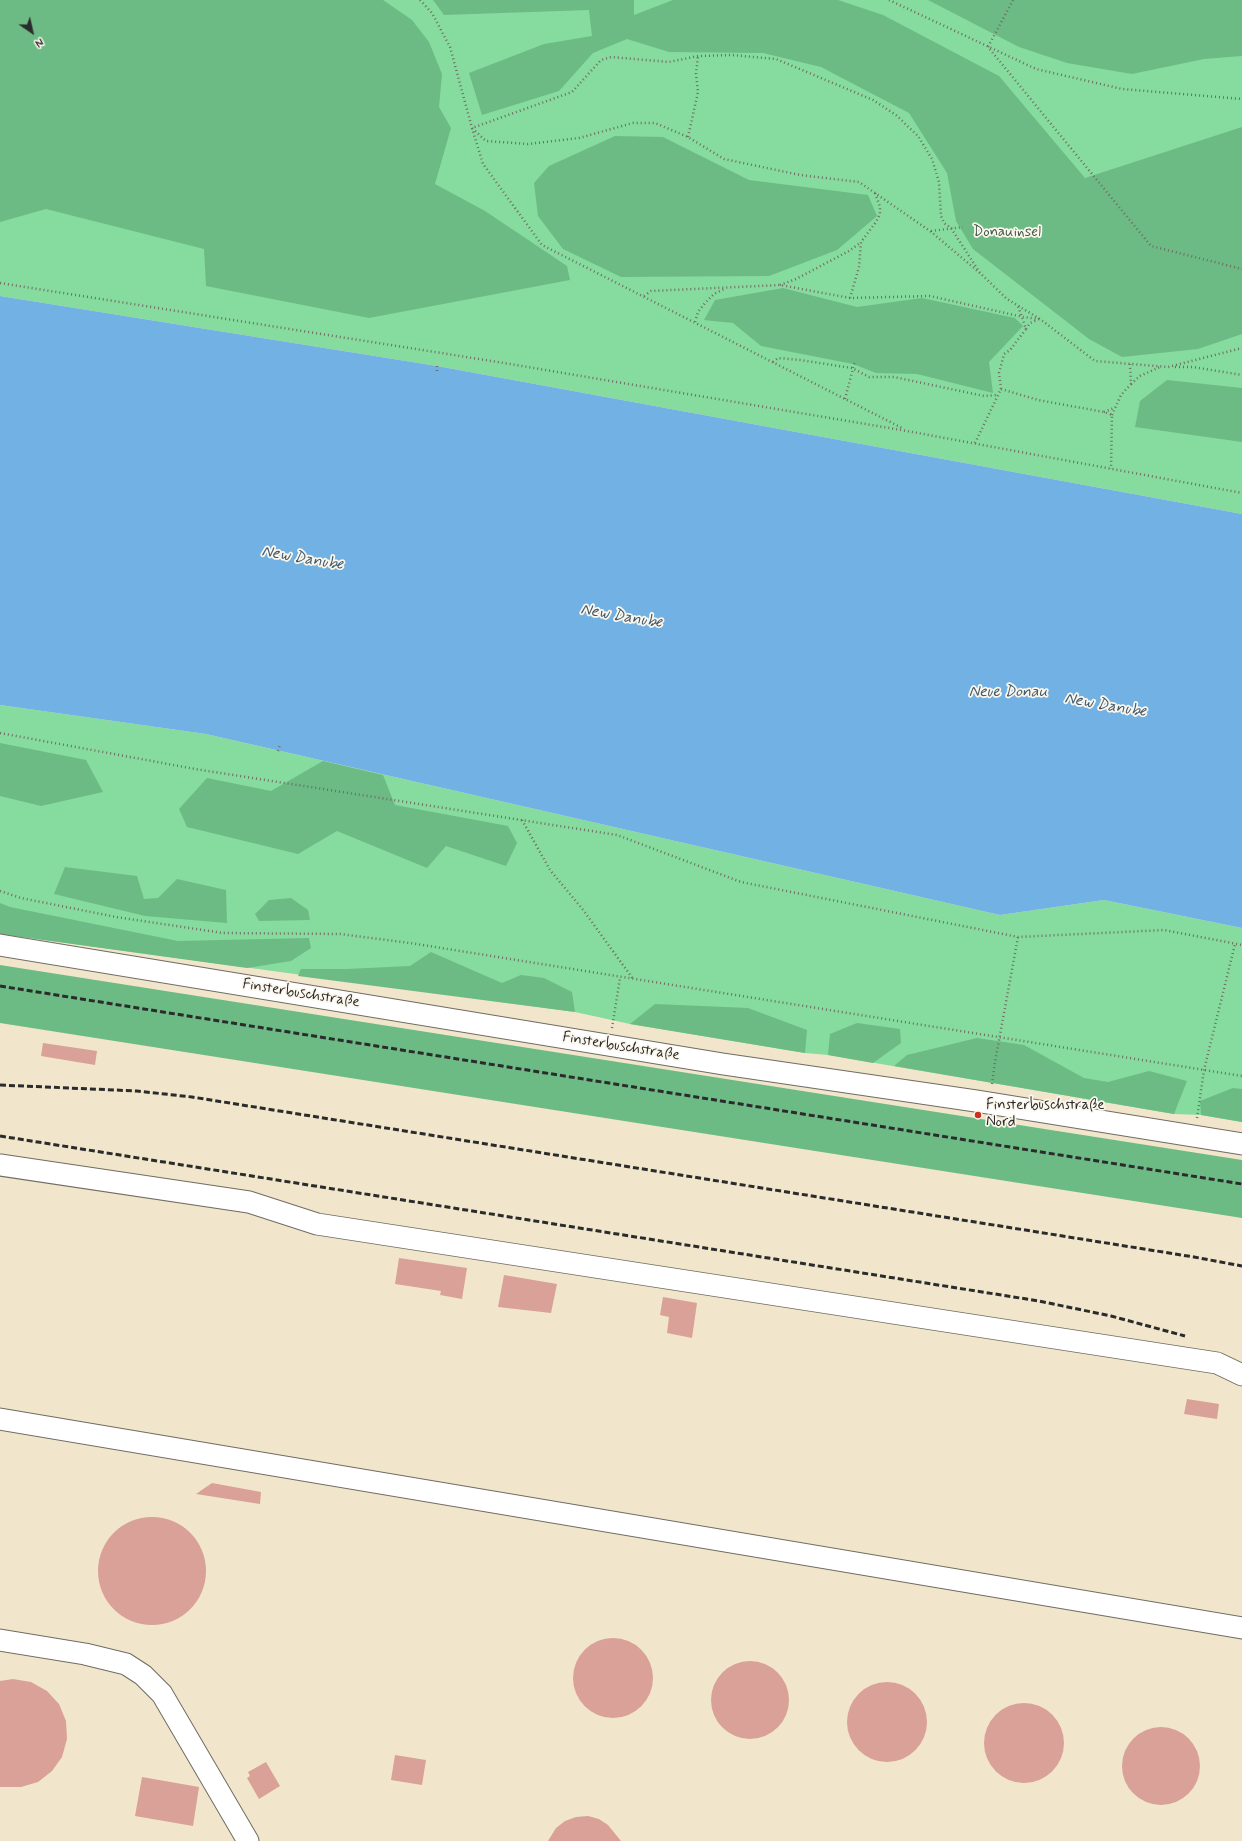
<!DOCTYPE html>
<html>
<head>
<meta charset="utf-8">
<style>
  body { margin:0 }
  #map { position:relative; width:1242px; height:1841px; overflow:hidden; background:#f1e6cb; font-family:Mynerve,sans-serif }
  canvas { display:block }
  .north { position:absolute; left:12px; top:12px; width:40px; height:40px; -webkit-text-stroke:3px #fbf7ec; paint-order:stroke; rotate:146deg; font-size:11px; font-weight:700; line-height:16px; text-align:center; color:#2b2b2b }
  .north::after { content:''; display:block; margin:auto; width:14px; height:18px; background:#2b2b2b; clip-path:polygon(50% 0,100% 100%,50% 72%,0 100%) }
</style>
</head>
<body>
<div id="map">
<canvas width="1242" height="1841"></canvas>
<div class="north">N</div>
</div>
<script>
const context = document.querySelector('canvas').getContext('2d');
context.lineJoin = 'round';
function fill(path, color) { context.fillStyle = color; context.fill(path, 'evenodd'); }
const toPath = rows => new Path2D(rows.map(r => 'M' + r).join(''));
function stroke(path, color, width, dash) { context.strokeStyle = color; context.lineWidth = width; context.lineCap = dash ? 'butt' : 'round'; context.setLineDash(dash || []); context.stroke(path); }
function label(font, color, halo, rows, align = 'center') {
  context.font = font + ' Mynerve,sans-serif'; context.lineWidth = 3.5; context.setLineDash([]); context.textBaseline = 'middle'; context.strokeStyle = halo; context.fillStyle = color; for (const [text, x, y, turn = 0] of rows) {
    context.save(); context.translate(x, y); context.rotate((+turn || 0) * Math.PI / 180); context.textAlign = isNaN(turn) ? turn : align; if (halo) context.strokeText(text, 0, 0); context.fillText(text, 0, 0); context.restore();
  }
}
fill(toPath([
  [0,0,1242,0,1242,514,437,366,0,296],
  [0,705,206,734,1000,915,1104,900,1242,928,1242,1122,1201,1115,1174,1114,828,1055,805,1053,630,1024,575,1012,0,934]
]), '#86db9e');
fill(toPath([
  [0,0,383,0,412,20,429,42,442,74,439,107,451,128,435,184,485,211,567,266,570,280,369,318,206,286,204,249,46,209,0,222],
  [433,0,634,0,634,15,673,0,838,0,883,15,999,76,1085,178,1242,127,1242,334,1198,349,1122,357,1089,339,973,249,956,221,947,173,909,113,821,67,763,53,669,52,627,39,593,53,559,91,482,115,469,73,544,44,592,36,589,10,444,15],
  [928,0,1242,0,1242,56,1204,59,1132,74,1067,63,1019,47],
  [615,136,663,137,749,180,868,195,877,216,837,250,769,276,621,277,563,249,538,216,534,183,549,166],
  [783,288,857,307,922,298,1015,318,1023,326,989,362,993,393,917,374,876,373,853,364,761,346,733,323,704,320,715,300],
  [1167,380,1242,388,1242,442,1135,427,1140,401],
  [0,743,86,760,103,792,41,806,0,796],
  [323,761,383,775,395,805,508,826,517,843,506,866,446,846,427,868,337,831,298,854,187,827,179,809,207,778,271,791],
  [65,867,137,876,144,899,158,898,177,879,226,890,227,923,145,916,54,894],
  [291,898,308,910,310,920,259,921,255,914,269,900],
  [0,903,10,907,178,941,309,938,311,948,291,961,247,968,0,934],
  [431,952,502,983,521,975,544,978,572,992,575,1012,298,976,301,969,347,969,410,966],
  [0,965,1242,1160,1242,1218,0,1023],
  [655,1004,748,1008,807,1030,805,1053,630,1024],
  [857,1023,900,1029,901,1043,873,1063,828,1055,830,1034],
  [977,1038,1024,1045,1084,1078,1108,1082,1149,1071,1187,1081,1174,1114,894,1066,907,1055],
  [1233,1088,1242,1089,1242,1122,1201,1115,1200,1101]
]), '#6cbb85');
fill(toPath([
  [0,296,437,366,1242,514,1242,928,1104,900,1000,915,206,734,0,705]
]), '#71b1e4');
fill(toPath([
  [43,1043,97,1051,95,1065,41,1056],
  [399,1258,467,1268,462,1299,440,1295,441,1291,395,1284],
  [504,1275,557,1284,551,1313,498,1307],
  [663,1297,697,1303,692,1338,667,1333,669,1317,660,1315],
  [1187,1399,1219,1404,1217,1419,1184,1414],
  [212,1483,261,1492,260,1504,196,1494],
  '98 1571a54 54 0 1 1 108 0a54 54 0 1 1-108 0Z',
  '573 1678a40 40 0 1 1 80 0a40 40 0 1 1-80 0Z',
  '711 1700a39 39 0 1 1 78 0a39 39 0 1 1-78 0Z',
  [13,1679,31,1682,47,1691,59,1704,66,1721,67,1739,62,1757,52,1771,38,1782,21,1787,0,1787,0,1681],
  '847 1722a40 40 0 1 1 80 0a40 40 0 1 1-80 0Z',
  '984 1743a40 40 0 1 1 80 0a40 40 0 1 1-80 0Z',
  '1122 1766a39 39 0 1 1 78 0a39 39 0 1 1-78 0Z',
  [395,1755,426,1760,422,1785,391,1780],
  [266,1762,280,1786,259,1799,247,1778,250,1776,248,1772],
  [142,1777,199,1787,193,1826,135,1816],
  [588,1816,599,1819,608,1825,621,1841,548,1841,556,1828,565,1821,576,1817]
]), '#d9a198');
const minor = toPath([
  [0,945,723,1064,976,1101,1242,1144],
  [0,1165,249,1202,317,1224,1217,1363,1242,1375],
  [0,1419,1242,1628],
  [0,1640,85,1654,126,1664,143,1675,162,1694,248,1841]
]);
stroke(minor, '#706c63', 23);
stroke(toPath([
  [420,0,432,13,450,47,472,128,483,164,542,245,904,429],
  [889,0,1036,69,1122,89,1242,99],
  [1013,0,988,47,1151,246,1242,269],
  [688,137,698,92,696,74,698,56],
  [931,231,963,227],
  [980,273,930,231,859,182,800,175,724,159,688,137,655,123,633,123,579,138,528,144,486,141,472,128,572,92,601,60,611,57,669,62,698,56,732,55,776,59,873,100,896,115,918,136,932,159,939,182,941,216,944,223,951,228,980,273,1007,299,1040,319,1095,361,1168,367,1242,348],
  [0,283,504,363,907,431,1242,493],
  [780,285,796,279,849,251,860,243],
  [644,296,651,291,780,285,850,298,930,296,1023,317,1039,319],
  [850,298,859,267,861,242,876,222,880,214,880,207,875,193],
  [695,322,698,312,705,303,714,294,724,289],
  [1026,329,1030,323,1039,319],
  [773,362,778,358,800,360,852,368,869,377,894,377,984,396,997,395],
  [437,366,437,373],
  [1175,367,1193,367,1242,375],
  [1131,384,1140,376,1160,367],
  [1001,389,1038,400,1104,412,1112,415,1111,469],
  [845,399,855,361],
  [1104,412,1114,408],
  [1112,415,1121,395,1131,384,1130,364],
  [975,443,1001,389,999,373,1004,354,1010,350,1026,329,1018,306],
  [0,733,195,769,617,835,741,882,1018,937,1164,930,1242,945],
  [278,751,280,745],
  [522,820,550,870,584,911,633,979],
  [0,891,21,898,116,917,223,933,340,934,410,943,1242,1076],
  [612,1028,620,978],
  [992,1084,995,1062,1018,937],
  [1197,1118,1204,1070,1235,944]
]), '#706c63', 2.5, [1, 3]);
stroke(minor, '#fff', 21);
stroke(toPath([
  [0,986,1242,1184],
  [0,1085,137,1091,192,1097,1194,1257,1242,1266],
  [0,1136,1039,1301,1111,1316,1185,1336]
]), '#2b2b2b', 3, [6, 3]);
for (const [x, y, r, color] of [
  [978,1115,4,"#c8321e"]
]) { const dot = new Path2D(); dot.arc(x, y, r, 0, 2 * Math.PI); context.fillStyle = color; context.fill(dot); stroke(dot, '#fbf7ec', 1.5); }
label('15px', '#425748', '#fbf7ec', [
  ["Donauinsel",1007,233]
]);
label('15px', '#2b2b2b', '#fbf7ec', [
  ["Finsterbuschstraße",301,994,9],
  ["Finsterbuschstraße",621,1047,9]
]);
label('15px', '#2b2b2b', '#fbf7ec', [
  ["Finsterbuschstraße",986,1106],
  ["Nord",986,1123]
], 'left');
label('italic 16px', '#445a6c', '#fbf7ec', [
  ["New Danube",302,559,10],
  ["New Danube",621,617,10],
  ["Neue Donau",1008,693],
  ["New Danube",1105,706,10]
]);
</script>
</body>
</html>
